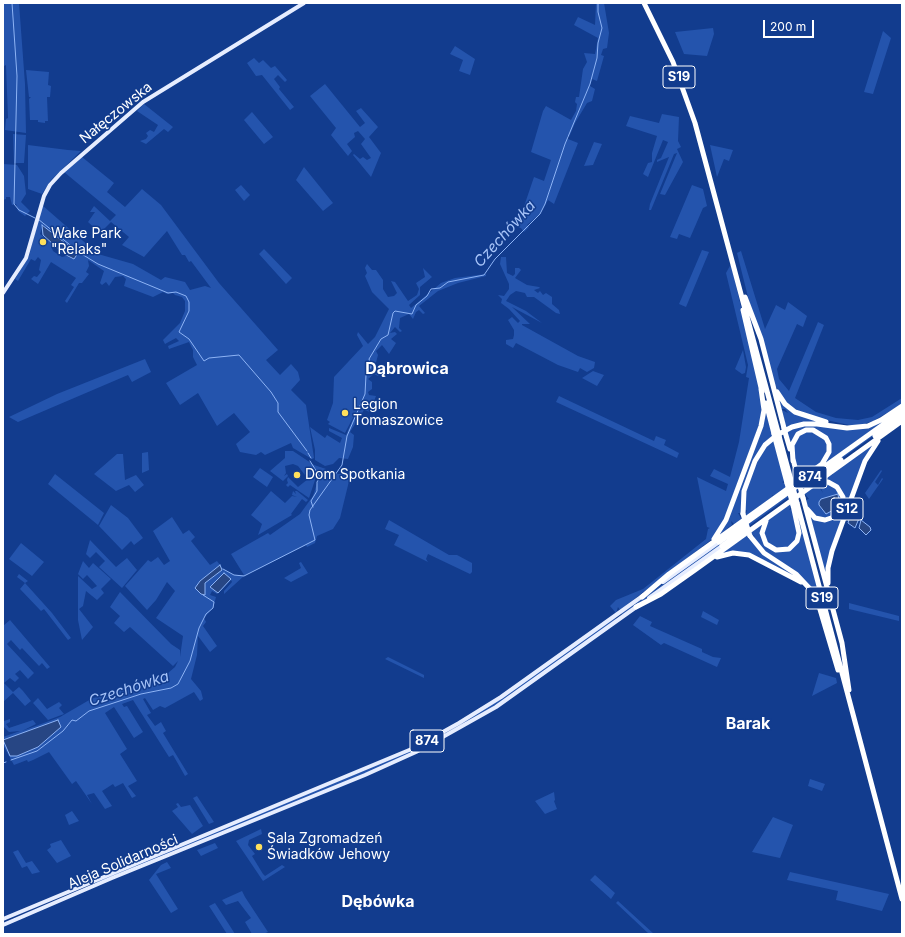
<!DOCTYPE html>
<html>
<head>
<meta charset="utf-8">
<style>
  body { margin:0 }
  #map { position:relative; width:905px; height:937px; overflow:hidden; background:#123c8e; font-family:Inter,sans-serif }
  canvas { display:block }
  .frame { position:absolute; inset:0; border:4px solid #fff; pointer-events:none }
  .scale { position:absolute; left:763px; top:20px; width:51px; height:18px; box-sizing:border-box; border:2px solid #fff; border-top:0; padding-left:5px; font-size:12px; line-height:14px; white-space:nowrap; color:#fff; -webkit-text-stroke:3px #123c8e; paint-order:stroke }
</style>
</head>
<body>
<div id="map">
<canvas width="905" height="937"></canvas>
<div class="frame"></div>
<div class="scale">200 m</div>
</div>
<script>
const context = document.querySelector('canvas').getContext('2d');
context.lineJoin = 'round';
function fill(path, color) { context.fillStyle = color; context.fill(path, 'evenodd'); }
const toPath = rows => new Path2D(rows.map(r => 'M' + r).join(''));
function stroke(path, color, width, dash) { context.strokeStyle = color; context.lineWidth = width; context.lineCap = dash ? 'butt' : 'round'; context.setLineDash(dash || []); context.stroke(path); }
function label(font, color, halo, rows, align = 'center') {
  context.font = font + ' Inter,sans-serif'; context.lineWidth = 3; context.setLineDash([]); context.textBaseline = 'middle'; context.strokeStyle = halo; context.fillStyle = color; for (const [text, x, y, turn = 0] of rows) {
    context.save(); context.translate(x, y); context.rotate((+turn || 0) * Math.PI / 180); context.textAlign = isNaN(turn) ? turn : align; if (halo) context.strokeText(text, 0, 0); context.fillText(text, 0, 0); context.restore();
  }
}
fill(toPath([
  [3,3,19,3,25,84,26,133,5,130,6,119,8,118,6,65,4,66,3,62],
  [596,3,604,3,609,33,607,48,603,49,601,55,604,56,597,81,592,79,590,86,595,89,592,101,587,103,575,123,569,137,567,136,568,139,578,143,554,204,548,200,540,214,527,225,529,227,524,232,521,228,517,227,534,177,544,181,551,160,531,152,543,111,546,106,571,120,576,111,577,104,575,102,576,97,579,97,583,69,587,62,584,53,595,54,598,38,574,25,578,17,595,25],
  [713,28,714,34,707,56,684,54,675,32],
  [883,31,891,38,873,94,864,92],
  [455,46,475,59,470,75,459,71,463,60,450,54],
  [254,58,259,63,263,60,271,68,275,66,287,80,285,82,278,75,274,79,280,87,279,89,294,107,290,110,262,75,256,76,247,63],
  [26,70,49,72,48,85,51,86,50,97,47,97,48,121,45,121,45,123,38,122,38,120,30,120,29,99,31,97,29,97],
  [325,84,360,127,365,123,356,111,361,108,378,127,369,137,381,153,371,177,353,155,354,154,360,159,363,157,367,160,371,158,361,144,365,139,358,131,354,133,355,137,347,144,352,151,348,156,331,135,336,128,310,96],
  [144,104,173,127,168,132,164,129,146,144,140,141,146,139,148,136,146,133,150,130,154,132,158,125,137,111],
  [252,112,273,137,264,144,244,120],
  [662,114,679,117,678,141,681,147,677,149,683,162,665,195,660,194,677,153,674,154,651,210,649,210,650,204,669,157,657,162,657,160,661,158,668,142,663,140,648,177,643,174,648,163,652,162,652,153,657,136,626,126,630,116,659,123],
  [13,134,26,135,24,163,14,163],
  [594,142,602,144,593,165,584,166],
  [28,145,68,150,81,151,51,180,42,194,28,189],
  [710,145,733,150,729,161,724,159,717,177],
  [82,157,114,183,107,192,125,207,142,189,161,205,219,283,278,350,266,360,280,375,291,364,298,372,300,380,291,390,306,405,314,458,312,459,293,448,291,443,265,455,261,452,256,455,240,452,236,444,250,432,234,413,217,426,198,393,180,405,166,383,197,365,193,357,193,350,189,342,169,349,168,346,179,341,176,338,165,344,163,340,180,323,185,311,185,301,182,297,175,295,173,293,167,294,163,292,153,297,124,286,126,279,123,276,115,277,109,286,106,282,102,285,100,283,104,271,88,260,89,266,86,272,89,274,82,283,79,283,67,303,65,301,74,287,71,285,76,278,51,262,38,284,31,279,34,276,37,277,41,272,39,270,41,260,38,257,35,261,31,259,18,281,15,279,29,256,42,205,98,254,133,264,161,280,165,277,185,282,190,290,205,286,211,288,191,261,189,262,185,255,182,255,167,231,144,257,122,245,129,237,111,222,100,233,88,222,95,212,90,212,94,206,110,221,116,215,64,172],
  [43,225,77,252,73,259,66,256,62,257,53,251,51,246,53,244,40,234],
  [3,164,17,165,24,176,26,194,21,202,30,211,25,216,18,211,16,204,12,205,10,197,6,197,6,199,3,200],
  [304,167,333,203,323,211,296,180],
  [241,185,250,195,244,201,235,190],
  [692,185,703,189,707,206,703,208,690,238,679,234,677,239,670,237],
  [264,249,292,278,286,284,259,254],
  [702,250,709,252,686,307,679,304],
  [741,251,765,329,776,305,785,310,788,302,807,316,803,327,797,324,777,369,779,379,789,391,818,322,824,325,795,398,816,412,836,418,858,420,872,417,902,398,902,404,873,421,861,425,849,425,803,415,787,404,775,385,749,301,737,253],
  [501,257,506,257,507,273,513,276,515,274,515,268,519,268,521,270,515,278,527,285,539,287,540,288,534,290,538,293,540,291,543,295,546,293,552,297,552,304,559,310,560,314,556,313,534,297,527,297,525,293,516,291,510,295,506,301,526,311,542,323,512,307,530,324,522,324,522,325,578,356,595,362,594,368,587,372,580,368,578,372,558,365,516,343,513,348,506,344,506,340,513,339,514,335,514,330,508,320,512,317,518,323,520,321,509,309,501,303,502,299,498,295,504,296,509,289,509,284,500,264],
  [367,264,372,270,376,270,383,280,383,289,388,297,394,296,397,293,391,281,395,282,408,301,417,295,419,289,416,283,425,277,423,268,432,277,420,287,420,295,409,305,411,308,441,283,455,278,486,274,486,276,458,283,438,291,419,306,425,313,423,314,419,310,416,312,413,319,409,314,400,318,399,328,402,331,400,332,395,327,390,333,395,332,397,334,391,339,396,343,389,354,382,345,376,351,378,355,374,370,380,373,378,376,374,374,368,379,372,382,372,389,368,392,369,395,376,396,370,412,364,410,350,432,354,435,353,447,348,459,339,458,333,464,325,466,315,460,315,450,310,427,325,438,327,435,340,443,342,438,329,431,329,428,346,435,357,410,345,433,328,424,330,422,327,420,333,403,334,377,363,346,357,335,358,332,368,344,375,337,389,309,372,292,365,276,367,273,365,268],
  [731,264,760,388,762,417,724,520,712,539,620,610,618,607,616,613,610,606,616,600,643,589,706,539,708,529,710,528,707,527,697,477,726,491,728,484,710,476,714,469,730,477,739,442,749,378,746,377,748,365,726,273],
  [743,350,746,367,745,373,742,374,735,369],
  [145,359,151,372,132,382,128,375,18,422,9,417,57,394],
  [593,371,604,375,597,386,582,378],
  [776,393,786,405,827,423,786,428,782,410,788,413,785,409,781,409],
  [559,396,654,441,656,436,666,440,664,445,679,453,677,458,556,402],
  [764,405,773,435,767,441,742,495,741,513,738,513,742,520,735,525,731,521,732,525,713,540,719,533,760,432],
  [902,409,661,580,823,464,830,454,825,436,804,430,790,446,786,430,805,425,856,429],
  [902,412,902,415,695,565,623,615,621,614],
  [812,431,822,437,821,439,824,438,828,446,825,459,800,478,801,471,798,471,793,454,794,441,802,433],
  [773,439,785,481,782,482,786,484,787,488,774,496,772,495,773,497,745,518,747,510,744,511,745,492,759,455],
  [877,440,872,447,845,511,826,581,808,512,823,521,841,511,841,490,823,481,832,474,833,475,833,473],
  [285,451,293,451,314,465,326,469,316,477,309,498,290,485,288,487,286,485,288,483,287,480,288,477,298,487,308,479,298,466,293,464,285,466,286,473,284,476,287,474,288,476,283,481,270,471,285,458],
  [148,452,149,470,142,473,142,453],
  [117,454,123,454,125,480,136,475,144,485,135,492,129,485,116,491,94,474],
  [260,468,273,477,267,487,253,477],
  [327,470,338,474,351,473,340,518,333,529,317,536,315,543,307,547,306,545,244,576,224,594,224,591,232,582,231,580,224,585,217,594,212,591,210,595,216,597,213,608,204,618,206,622,203,626,217,646,210,652,198,636,197,655,191,679,201,691,203,699,200,701,194,692,165,708,160,706,153,710,145,698,143,699,151,713,147,715,155,726,161,722,166,731,163,733,188,774,185,776,173,755,169,757,133,700,122,704,124,707,127,706,143,732,134,738,114,707,105,713,127,749,120,754,137,781,128,786,136,796,132,798,123,783,115,787,113,784,102,791,112,806,105,809,94,793,87,795,92,804,76,781,72,784,49,752,33,760,28,762,27,760,14,765,3,745,3,737,20,731,9,732,3,726,4,721,10,719,10,722,6,724,9,728,33,720,36,724,22,731,60,717,91,699,168,673,175,667,178,661,173,666,130,627,124,632,114,623,120,616,110,607,120,592,171,644,180,650,180,657,183,636,156,618,175,591,167,582,156,600,147,610,125,586,148,560,151,562,158,557,164,565,170,561,153,531,172,517,183,534,189,530,195,537,191,541,210,565,217,561,223,569,234,575,244,575,231,554,268,533,270,535,300,514,313,496,318,480],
  [881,470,882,471,875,482,878,485,882,478,883,479,869,499,865,493],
  [55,474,104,513,98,525,48,484],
  [819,484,832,485,841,495,840,508,829,518,817,517,809,510,805,500,809,499,804,493,813,487,818,485,823,493],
  [271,491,285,503,292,496,297,497,292,495,293,491,296,494,295,491,297,491,308,500,306,502,302,499,291,514,292,515,258,535,262,524,251,515],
  [791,503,792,506,789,510,793,509,797,524,797,538,788,548,771,547,763,535,767,521],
  [111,505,128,518,143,538,134,545,131,541,122,550,99,526],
  [796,507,828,626,809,584,798,574,766,553,753,537,755,536,751,535,750,531,764,521,761,530,762,538,780,552,798,541],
  [389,520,449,555,457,555,472,563,472,572,470,574,428,554,426,559,428,562,394,545,399,535,385,529],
  [747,533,748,539,750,539,797,577,749,554,716,556],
  [90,540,116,567,127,558,137,570,122,588,99,567,105,561,96,552,90,558,86,554],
  [21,543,44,562,32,576,9,559],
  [83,561,89,568,93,563,111,579,101,589,104,593,97,600,86,591,83,606,79,609,93,627,82,640,78,620,78,576,92,589,97,586,87,575,83,579,78,574],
  [301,562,308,573,291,582,284,578,301,568,299,563],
  [19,574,28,581,25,583,52,613,71,638,68,640,44,609,41,611,20,589,25,583,17,577],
  [849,603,899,616,899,621,849,609],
  [703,611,719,620,717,625,701,617],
  [640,616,652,622,650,626,702,649,702,652,713,657,721,658,717,667,664,643,661,645,633,625],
  [615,618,617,620,486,712,400,759,96,884,94,881,366,770,443,734],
  [10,620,50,667,47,669,42,663,39,666,22,648,20,650,11,640,7,644,34,673,28,679,20,670,15,674,19,678,15,682,10,678,4,683,13,692,19,687,23,691,31,701,25,706,13,693,3,702,3,626],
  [388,657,424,675,424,678,385,659],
  [819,673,836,678,837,683,812,696],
  [38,698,47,709,59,702,62,705,59,708,64,714,48,720,33,703],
  [810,779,825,784,822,791,808,786],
  [554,792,555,800,554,801,557,809,545,814,535,801],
  [197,796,214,822,209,824,193,798],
  [178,803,181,807,190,805,203,826,192,834,172,811,178,807,176,804],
  [72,811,79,821,69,825,65,815],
  [773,817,793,825,780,858,752,852],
  [261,829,262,834,249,840,248,845,255,854,252,856,263,874,265,876,282,865,285,867,263,881,236,841],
  [61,840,71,856,57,863,47,850,51,847,50,844],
  [215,843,218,848,201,856,197,850],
  [18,850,26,863,32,861,40,872,32,874,27,866,22,868,13,852],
  [167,862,171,868,156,874,178,909,171,913,149,880,161,865],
  [790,872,889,894,882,911,836,900,838,891,787,880],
  [595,875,615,893,611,899,590,880],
  [242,891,245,897,268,932,263,934,252,934,245,922,251,918,238,901,226,905,222,900],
  [618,901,654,934,649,934,616,903],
  [215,903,228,923,235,934,227,934,209,906]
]), '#2454ad');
const water = toPath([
  [42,225,78,253,74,259,64,254,43,235,42,225],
  [838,494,839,501,837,508,826,514,819,505,819,502,821,499,838,494],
  [852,509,860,516,855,528,848,523,852,509],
  [861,520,870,527,871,530,866,535,859,528,861,520],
  [220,565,222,570,205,583,205,595,201,594,195,588,200,581,220,565],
  [224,573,231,579,218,593,210,587,224,573],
  [58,720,61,727,38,747,17,756,10,756,3,740,58,720]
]);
fill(water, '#274684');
stroke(water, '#8db3f5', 1);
stroke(toPath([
  [12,3,17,76,14,204,19,210,35,218],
  [38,219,80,253,98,264,168,293,176,292,186,296,189,302,189,311,179,332,189,339,204,361,209,358,239,355,271,392,278,403,278,412,307,451],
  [308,453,311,458],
  [310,461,320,477,317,482,317,491,311,501,313,507],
  [223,569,234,575,244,576,315,540,309,515,310,510,342,465,347,436,365,394,366,375,371,367,369,359,381,339,388,335,393,313,395,311,412,314,416,305,427,296,431,289,440,288,448,282,484,275,495,259,540,214,545,204,565,144,590,84,597,58,598,43,602,28,598,12,598,3],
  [11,760,37,751,63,731,72,720,76,721,89,711,141,694,171,688,178,684,190,661,199,628,206,614,213,608,214,602,203,595],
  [3,763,6,762]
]), '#8db3f5', 1);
stroke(toPath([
  [3,293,26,258,44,196,50,185,61,173,143,102,304,3],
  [663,582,719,542],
  [649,598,722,546],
  [3,919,414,748,459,723,501,697,644,595],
  [3,925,112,878,365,775,416,752,496,707,639,605]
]), '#e6edff', 4);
stroke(toPath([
  [644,3,673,62,695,123,778,432],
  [745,297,761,339,784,428],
  [743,310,762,392],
  [777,392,785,404,795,412,826,422],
  [766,403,774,434],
  [785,432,790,449],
  [779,436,791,480],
  [875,436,902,417],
  [775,438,787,483],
  [793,459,797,475],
  [822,474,841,460],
  [803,498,842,643,849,690],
  [797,503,902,899],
  [807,509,815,518,825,520,834,517,841,508,843,497,837,487,828,482,817,484],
  [743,514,744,491,755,461,765,445,777,435,792,427,804,424,817,424,847,428,868,426,881,420,902,406],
  [766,521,762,533,766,544,776,550,789,549,797,541,799,533,793,505],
  [750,536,764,553,796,574,812,591,819,606,838,670],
  [714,539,726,520,761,426,764,410,761,389],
  [719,542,902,411],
  [722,546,747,528],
  [717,557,733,553,749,555,801,582],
  [828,583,828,568,832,551,865,461,878,441],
  [642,597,669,574,822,464,829,452,829,444,826,438,813,430,806,430,798,434,792,445,793,461],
  [636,607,661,594,695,570,902,421]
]), '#fff', 5);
stroke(toPath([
  [784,428,785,432],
  [778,432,779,436],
  [774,434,775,438],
  [797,475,803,498],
  [791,480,797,503],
  [787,483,793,505],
  [743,514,750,536]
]), '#fff', 5);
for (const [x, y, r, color] of [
  [43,242,4,"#ffe05c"],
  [345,413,4,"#ffe05c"],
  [297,475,4,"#ffe05c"],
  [259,847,4,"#ffe05c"]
]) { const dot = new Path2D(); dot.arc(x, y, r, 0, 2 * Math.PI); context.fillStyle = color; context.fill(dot); stroke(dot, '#123c8e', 1.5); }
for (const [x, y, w] of [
  [679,77,32],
  [810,477,34],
  [847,509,32],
  [822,598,32],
  [427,741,34]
]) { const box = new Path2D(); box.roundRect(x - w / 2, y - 11, w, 22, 3); context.fillStyle = '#123c8e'; context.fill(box); stroke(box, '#fff', 1); }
label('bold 13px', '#fff', null, [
  ["S19",679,77],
  ["874",810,477],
  ["S12",847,509],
  ["S19",822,598],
  ["874",427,741]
]);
label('14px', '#fff', '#123c8e', [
  ["Nałęczowska",116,113,-39],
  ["Aleja Solidarności",123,862,-23]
]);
label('14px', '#fff', '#123c8e', [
  ["Wake Park",51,234],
  ["\"Relaks\"",51,250],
  ["Legion",353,405],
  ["Tomaszowice",353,421],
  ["Dom Spotkania",305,475],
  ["Sala Zgromadzeń",267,839],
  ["Świadków Jehowy",267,855]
], 'left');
label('italic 15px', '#a7c4f9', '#123c8e', [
  ["Czechówka",505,234,-48],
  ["Czechówka",129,689,-18]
]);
label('bold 16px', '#fff', '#123c8e', [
  ["Dąbrowica",407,369],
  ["Barak",748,724],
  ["Dębówka",378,902]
]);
</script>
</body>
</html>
